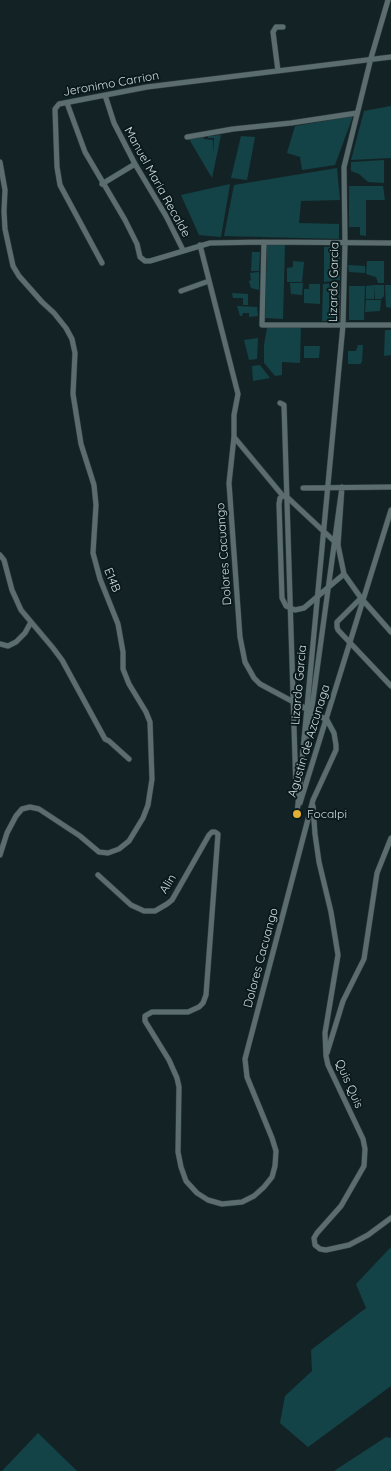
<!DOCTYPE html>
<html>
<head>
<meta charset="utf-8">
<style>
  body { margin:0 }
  canvas { display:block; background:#132325 }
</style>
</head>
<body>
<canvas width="391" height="1471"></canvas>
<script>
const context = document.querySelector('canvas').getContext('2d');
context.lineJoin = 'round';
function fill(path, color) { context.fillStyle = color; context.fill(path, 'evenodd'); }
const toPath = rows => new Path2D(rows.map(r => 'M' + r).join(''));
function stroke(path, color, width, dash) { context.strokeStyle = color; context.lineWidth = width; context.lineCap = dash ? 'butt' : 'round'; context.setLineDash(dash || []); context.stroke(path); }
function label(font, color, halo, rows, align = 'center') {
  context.font = font + ' Quicksand,sans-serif'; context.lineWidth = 4; context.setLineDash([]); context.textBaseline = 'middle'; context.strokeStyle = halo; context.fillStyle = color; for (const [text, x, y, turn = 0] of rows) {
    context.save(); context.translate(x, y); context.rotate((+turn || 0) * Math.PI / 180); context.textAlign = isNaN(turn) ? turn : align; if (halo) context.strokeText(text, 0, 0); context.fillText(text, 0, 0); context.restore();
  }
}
fill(toPath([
  [391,106,391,158,351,160,364,111],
  [353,116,335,165,302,170,300,157,287,153,295,126],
  [221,135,212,178,189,139,204,137,204,155,204,139,213,140,214,153,214,138,208,138,208,136],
  [241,136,255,137,247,180,231,178],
  [384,160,384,183,368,182,359,174,351,171,351,162],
  [337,168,340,200,301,201,299,223,339,224,339,239,224,236,234,185],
  [230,184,221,237,199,235,181,195],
  [349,186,383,186,385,200,366,200,366,236,360,235,360,227,349,227],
  [267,245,285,245,283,319,265,318],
  [340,246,340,280,324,282,324,247],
  [252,252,260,252,259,271,251,271],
  [293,261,304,262,302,282,287,282,287,268,293,267],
  [367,261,384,261,384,283,378,283,376,277,366,274],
  [348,265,365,266,365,273,349,272],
  [259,272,259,290,251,288,249,281,251,280,250,273],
  [290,283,303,283,302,295,291,294],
  [340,283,340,321,322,321,323,284],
  [309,284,320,284,320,304,304,303,304,289,309,289],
  [375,285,384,285,384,296,381,299,375,299,375,286,374,299,366,299,366,286],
  [385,285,391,285,391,308,386,307],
  [349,286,365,286,364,320,349,320],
  [232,293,248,294,248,305,243,305,243,298,233,298],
  [366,300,381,300,380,311,365,312],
  [237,306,257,307,258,316,249,317,249,313,243,313,242,316,240,316],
  [301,327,300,363,282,362,282,375,275,376,264,363,264,345,267,328],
  [385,330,391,330,391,355,384,356],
  [258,338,257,359,249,360,244,340],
  [358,345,363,345,362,362,361,362,361,364,348,364,348,351,356,351],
  [304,346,320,346,319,358,304,358],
  [260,365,270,378,253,381,252,366],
  [391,1247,391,1386,308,1447,280,1423,285,1396,312,1371,311,1350,366,1308,356,1284],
  [38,1433,77,1471,2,1471],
  [386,1437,391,1438,391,1471,334,1471]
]), '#134247');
const minor = toPath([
  [278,71,273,32,276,27,283,27],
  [105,95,114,123,135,164,166,216,183,250],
  [67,103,85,152,125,220,137,244,140,257,145,261,150,261,210,243,264,242,391,243],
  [187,137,233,129,291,123,357,113],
  [0,162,5,190,4,211,5,229,13,266,19,276,42,302,54,313,66,328,72,339,75,353,73,394,81,444,94,485,96,505,93,553,100,579,118,624,123,652,123,669,129,684,146,712,150,722,152,779,148,805,143,818,129,841,119,849,108,853,99,852,80,836,39,809,30,807,22,809,16,816,7,833,0,855],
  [102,184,135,164],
  [264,242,262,325,391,325],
  [102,263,60,185,57,167,55,109,59,104,147,87,391,57],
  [181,291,209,281],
  [280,403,284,405,296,791],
  [234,437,283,496],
  [303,488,391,487],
  [335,542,287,497,283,496,280,498,279,504,282,598,286,606,295,610,304,608,344,574],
  [0,555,4,560,12,590,21,610,53,648,62,660,105,739,109,741,129,759],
  [361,598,337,622,337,627,338,630,391,686],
  [0,644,8,646,16,642,25,633,31,622],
  [308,736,342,487,338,545,344,574,361,598,391,632],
  [300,803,391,510],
  [313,806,315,834,319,862,331,912,338,955,325,1033,326,1056,328,1065,363,1139,365,1149,364,1166,341,1206,317,1233,314,1238,315,1245,320,1249,326,1250,349,1245,368,1235,391,1218],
  [297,814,343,325,345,243,344,167,371,58,388,0],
  [98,875,131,905,144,911,155,911,167,904,172,900,209,835,212,832,215,832,218,834,206,995,203,1003,199,1007,188,1012,152,1012,145,1016,145,1021,169,1060,177,1078,179,1087,178,1152,181,1167,186,1181,197,1193,208,1200,222,1204,242,1202,254,1196,264,1187,272,1177,275,1166,276,1151,272,1138,247,1077,245,1059,313,800,336,750,336,745,334,733,327,720,260,684,254,678,245,662,240,637,229,483,234,437,234,415,238,394,200,245],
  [327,1053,343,1001,364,959,377,873,391,838]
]);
stroke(minor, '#333e40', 6);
stroke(minor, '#5b6d6f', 5);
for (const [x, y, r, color] of [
  [297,814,5,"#e2af34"]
]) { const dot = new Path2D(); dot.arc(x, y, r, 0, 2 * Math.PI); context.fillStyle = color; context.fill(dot); stroke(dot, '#0a1a1c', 2); }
label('12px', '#d2dcdd', '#0a1a1c', [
  ["Jeronimo Carrion",111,84,-10],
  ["Manuel Maria Recalde",157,182,61],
  ["Lizardo Garcia",334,282,-89],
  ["Dolores Cacuango",224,554,-94],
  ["E14B",112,580,68],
  ["Lizardo Garcia",299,685,-85],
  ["Agustin de Azcunaga",309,741,-73],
  ["Alin",168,884,-58],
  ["Dolores Cacuango",261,958,-75],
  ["Quis Quis",349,1084,66]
]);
label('12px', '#d2dcdd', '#0a1a1c', [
  ["Focalpi",307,814]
], 'left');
</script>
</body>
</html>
